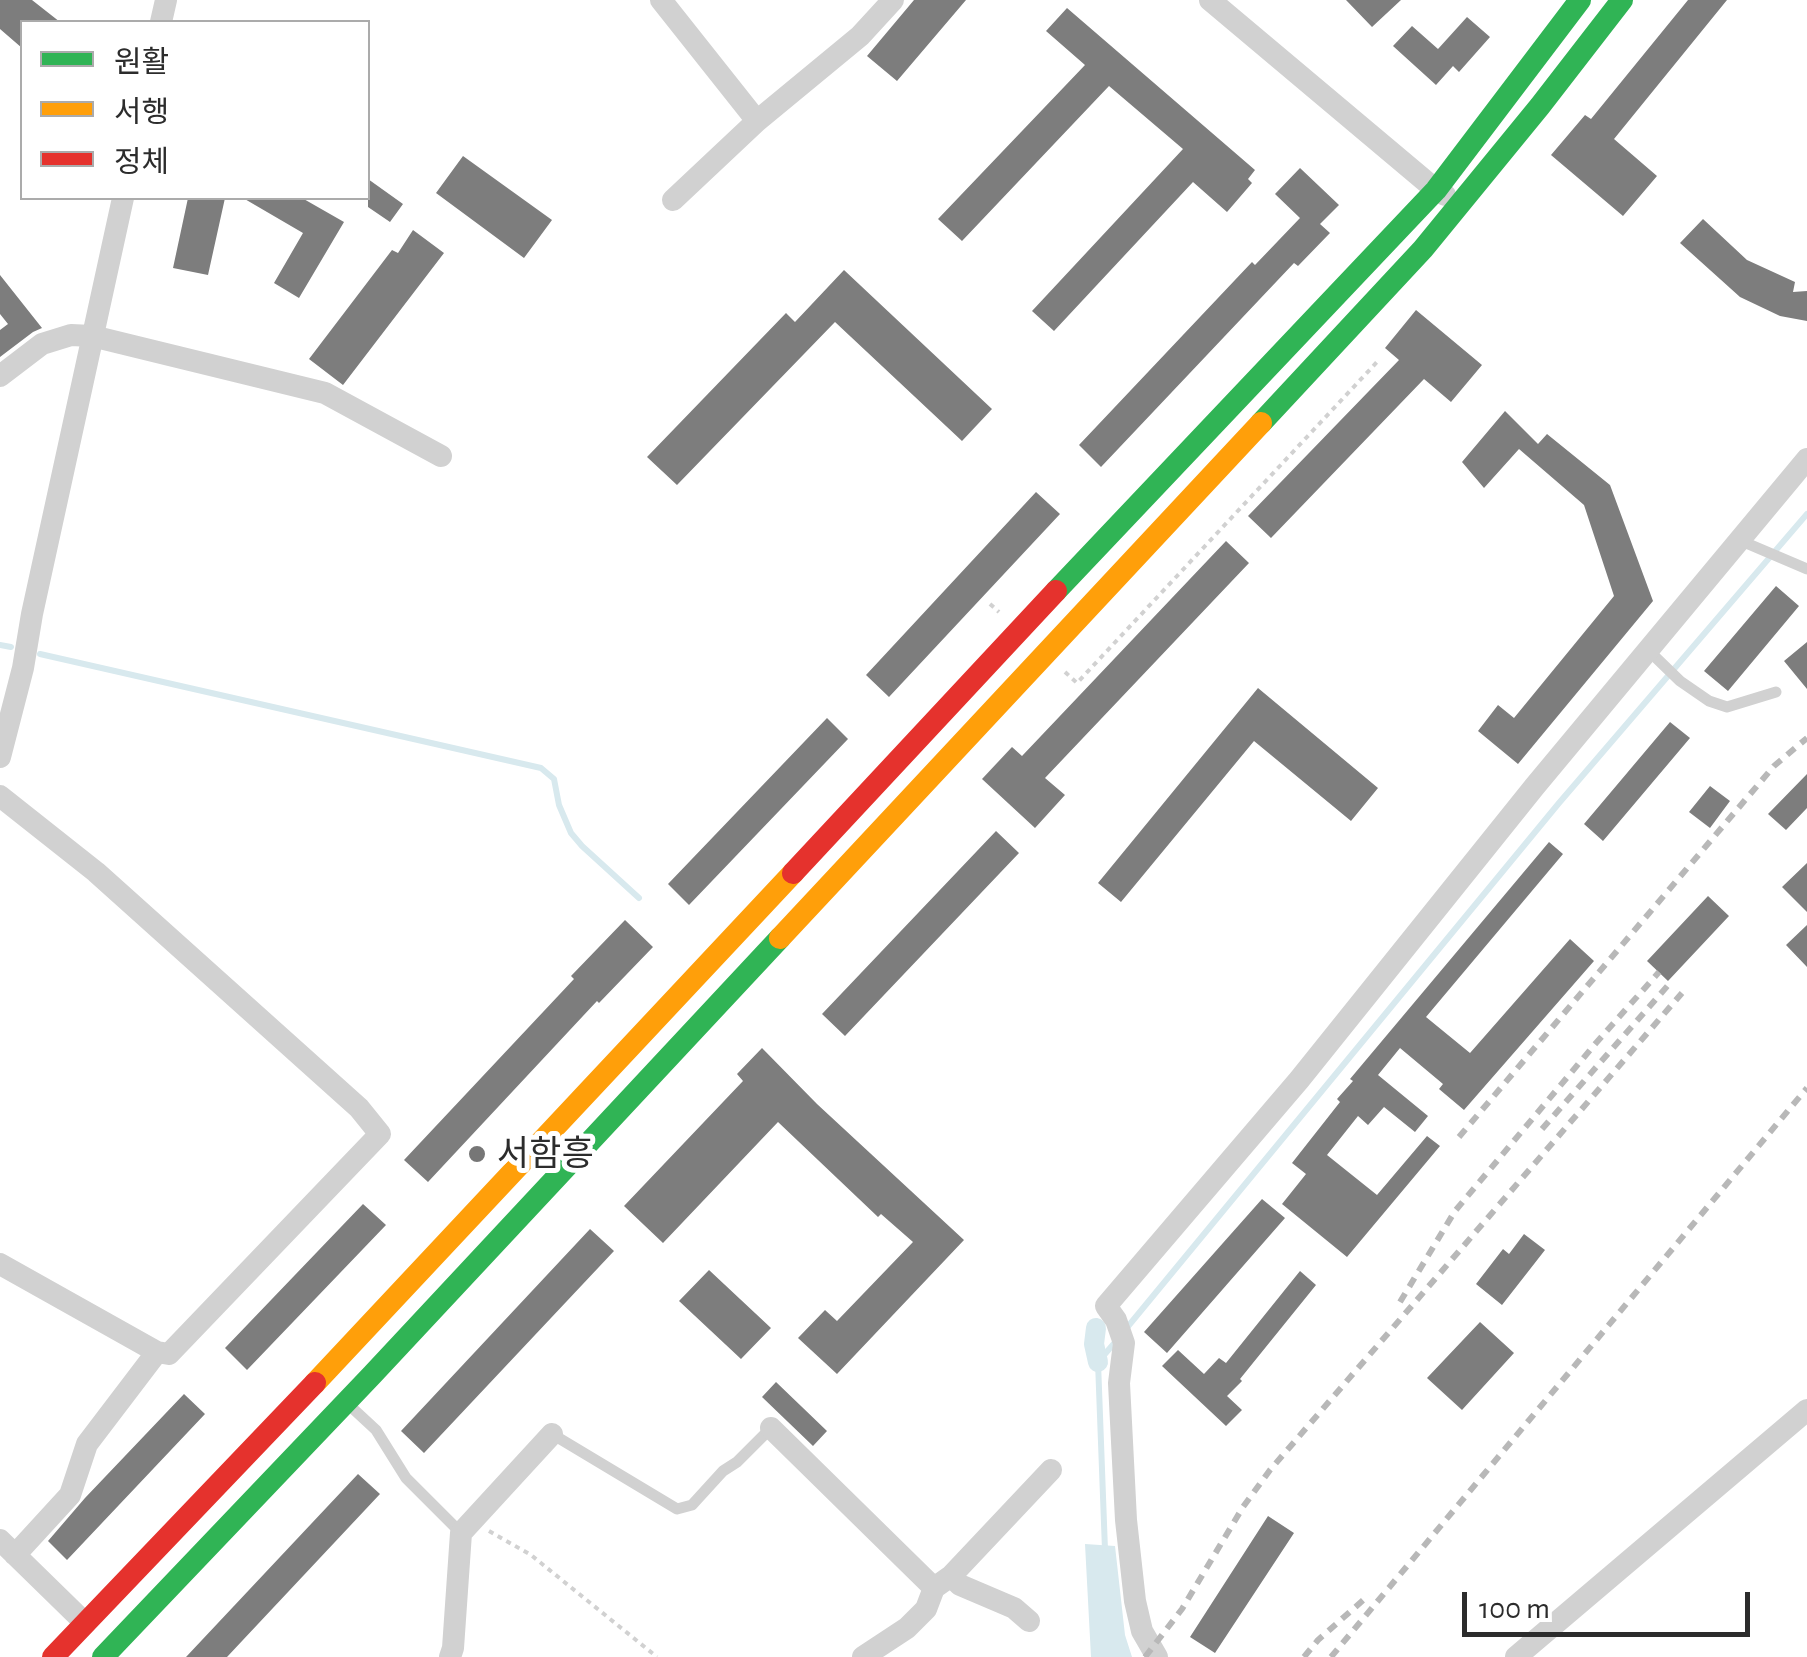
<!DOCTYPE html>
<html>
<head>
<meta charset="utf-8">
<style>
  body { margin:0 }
  #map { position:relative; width:1807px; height:1657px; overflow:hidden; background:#fff; font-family:"Alegreya Sans","Noto Sans KR",sans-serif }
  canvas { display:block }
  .legend { position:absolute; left:20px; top:20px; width:350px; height:180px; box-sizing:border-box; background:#fff; border:2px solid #ababab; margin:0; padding:12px 18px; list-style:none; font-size:30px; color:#2c2c2c }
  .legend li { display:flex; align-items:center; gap:20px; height:50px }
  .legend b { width:50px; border:2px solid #ababab }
  .scale { position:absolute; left:1462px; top:1592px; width:288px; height:45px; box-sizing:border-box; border:5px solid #2c2c2c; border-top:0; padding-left:12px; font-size:30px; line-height:35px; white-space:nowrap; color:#2c2c2c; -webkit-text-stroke:8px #fff; paint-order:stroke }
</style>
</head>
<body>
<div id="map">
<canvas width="1807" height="1657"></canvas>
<ul class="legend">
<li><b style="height:12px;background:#30b455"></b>원활</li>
<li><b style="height:12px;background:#ff9f0a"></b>서행</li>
<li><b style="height:12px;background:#e5322d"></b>정체</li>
</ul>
<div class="scale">100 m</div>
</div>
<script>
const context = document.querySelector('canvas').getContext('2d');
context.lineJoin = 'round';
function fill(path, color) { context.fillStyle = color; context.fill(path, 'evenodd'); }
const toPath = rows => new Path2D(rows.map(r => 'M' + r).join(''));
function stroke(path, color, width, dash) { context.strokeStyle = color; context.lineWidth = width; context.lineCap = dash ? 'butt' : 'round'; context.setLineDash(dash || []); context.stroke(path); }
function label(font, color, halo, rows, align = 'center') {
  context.font = font + ' "Alegreya Sans","Noto Sans KR",sans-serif'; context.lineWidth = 10; context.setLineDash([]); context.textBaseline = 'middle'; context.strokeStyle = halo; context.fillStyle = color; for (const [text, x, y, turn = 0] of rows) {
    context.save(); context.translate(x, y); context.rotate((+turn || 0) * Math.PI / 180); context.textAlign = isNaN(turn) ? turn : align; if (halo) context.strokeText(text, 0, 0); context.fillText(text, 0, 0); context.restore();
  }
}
fill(toPath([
  [1085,1544,1115,1546,1125,1635,1132,1657,1091,1657]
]), '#d8e9ee');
stroke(toPath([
  [0,645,11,647],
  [40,654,541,768,554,779,559,805,571,833,582,846,639,898],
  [1125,1330,1559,803,1807,514],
  [1105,1550,1098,1362,1117,1340]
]), '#d8e9ee', 6);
stroke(toPath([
  [1096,1328,1094,1344,1098,1362]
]), '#d8e9ee', 20);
fill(toPath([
  [0,0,32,0,60,22,22,22,22,48,0,29],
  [914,0,966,0,897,81,867,56],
  [1346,0,1401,0,1372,27],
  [1688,0,1727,0,1614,139,1657,176,1623,216,1551,155,1585,115,1591,119],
  [1067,8,1255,170,1248,179,1252,183,1227,212,1193,182,1054,331,1032,311,1183,149,1109,86,962,241,938,219,1085,65,1046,31],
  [1467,17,1490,37,1459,72,1453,66,1436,85,1393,46,1412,26,1438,49],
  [463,156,552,220,524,258,436,193],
  [1300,168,1339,205,1320,224,1330,233,1298,266,1294,263,1101,467,1079,445,1252,262,1255,265,1300,218,1275,194],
  [368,179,403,204,390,222,368,207],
  [188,198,225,198,208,275,173,268],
  [243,198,302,198,344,222,299,298,274,283,303,233],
  [1703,219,1747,260,1795,282,1793,292,1807,291,1807,321,1780,316,1740,297,1680,243],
  [413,230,444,253,343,385,309,359,392,250,398,253],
  [844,270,992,409,962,441,835,322,677,485,647,457,786,313,795,322],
  [0,275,42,328,33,332,0,357,0,330,8,324,0,314],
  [1416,310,1482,365,1451,402,1424,379,1271,538,1248,516,1399,360,1385,348],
  [1505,411,1538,444,1547,434,1610,485,1653,601,1518,764,1478,731,1498,705,1514,718,1614,596,1584,505,1519,449,1484,488,1462,462],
  [1036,492,1060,514,889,697,866,675],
  [1226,541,1249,563,1045,778,1065,795,1035,828,982,779,1012,747,1022,756],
  [1776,586,1799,606,1728,691,1704,671],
  [1807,642,1807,689,1784,661],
  [1258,688,1378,788,1351,821,1254,741,1121,902,1098,883],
  [827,718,848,739,689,905,668,884],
  [1670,722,1690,738,1603,841,1584,824],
  [1807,774,1807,808,1786,830,1768,814],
  [1710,786,1730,801,1710,828,1689,812],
  [996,831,1019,853,845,1036,822,1014],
  [1549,842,1563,854,1426,1017,1470,1053,1570,939,1594,961,1464,1110,1439,1089,1443,1084,1400,1048,1378,1075,1428,1116,1415,1132,1384,1107,1368,1125,1358,1116,1327,1155,1377,1195,1427,1136,1440,1146,1347,1257,1282,1204,1306,1174,1292,1163,1340,1102,1337,1099,1353,1081,1350,1079],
  [1807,863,1807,912,1782,887],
  [1708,896,1729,916,1668,981,1647,961],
  [625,920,653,947,599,1003,597,1001,428,1182,404,1160,574,979,571,976],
  [1807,925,1807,967,1786,945],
  [762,1048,817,1104,964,1240,837,1374,798,1338,825,1310,837,1321,913,1242,881,1214,878,1217,778,1122,663,1243,624,1206,743,1081,737,1074],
  [1262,1199,1285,1218,1167,1353,1144,1332],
  [363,1204,386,1225,247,1370,225,1348],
  [590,1229,614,1251,424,1453,401,1431],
  [1524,1234,1545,1250,1502,1305,1476,1284,1503,1249,1509,1254],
  [709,1270,771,1328,741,1359,679,1301],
  [1300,1271,1316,1285,1240,1379,1242,1381,1227,1396,1242,1410,1226,1426,1162,1366,1178,1350,1204,1374,1219,1358,1226,1363],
  [1480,1322,1514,1353,1462,1410,1427,1378],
  [776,1382,827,1431,813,1446,762,1397],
  [184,1394,205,1414,67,1560,48,1541,85,1498],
  [358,1474,380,1494,227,1657,186,1657],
  [1268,1516,1294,1533,1215,1653,1190,1637]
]), '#7d7d7d');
stroke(toPath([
  [990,604,999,612],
  [1065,672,1077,683,1377,362],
  [489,1531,531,1555,657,1657]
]), '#d1d1d1', 4, [5, 5]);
stroke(toPath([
  [1739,540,1807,569],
  [1647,649,1680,681,1709,701,1727,707,1776,692],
  [349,1405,376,1430,406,1478,461,1533],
  [552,1434,677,1509,692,1505,723,1471,737,1462,771,1428]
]), '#d1d1d1', 11);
stroke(toPath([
  [661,0,757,121],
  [1210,0,1436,190,1445,195],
  [161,22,166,0],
  [673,200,757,121,860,36,893,0],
  [0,376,42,344,71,335,92,336,325,393,441,456],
  [0,757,23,668,32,614,123,198],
  [0,796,96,872,359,1108,380,1134,169,1354,157,1352,87,1444,70,1495,15,1555],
  [0,1264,157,1352],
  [771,1428,934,1588],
  [0,1540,85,1623],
  [951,1576,960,1585,1014,1608,1029,1621],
  [450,1657,453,1648,461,1533,552,1434],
  [863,1657,907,1628,926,1609,934,1588,951,1576,1051,1470],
  [1157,1657,1142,1631,1135,1601,1126,1520,1119,1383,1124,1343,1116,1320,1106,1306,1299,1080,1535,786,1807,459],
  [1516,1657,1807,1410]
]), '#d1d1d1', 22);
stroke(toPath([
  [1261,423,1423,249,1540,106,1622,0],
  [1056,591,1436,190,1580,0],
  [103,1657,372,1375,780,938]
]), '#30b455', 22);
stroke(toPath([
  [780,938,1261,423],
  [315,1383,793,873]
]), '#ff9f0a', 22);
stroke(toPath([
  [793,873,1056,591],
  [53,1657,315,1383]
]), '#e5322d', 22);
stroke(toPath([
  [1542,1129,1670,983],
  [1459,1137,1774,766,1807,738],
  [1400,1302,1455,1211,1596,1043,1659,972],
  [1145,1657,1182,1609,1243,1507,1270,1470,1682,993],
  [1304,1657,1318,1640,1369,1595],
  [1331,1657,1807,1088]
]), '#b8b8b8', 6, [10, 8]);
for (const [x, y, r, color] of [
  [477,1154,10,"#767676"]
]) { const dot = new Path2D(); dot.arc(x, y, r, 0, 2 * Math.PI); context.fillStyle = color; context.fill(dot); stroke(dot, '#fff', 4); }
label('35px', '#2c2c2c', '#fff', [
  ["서함흥",497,1154]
], 'left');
</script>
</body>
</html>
